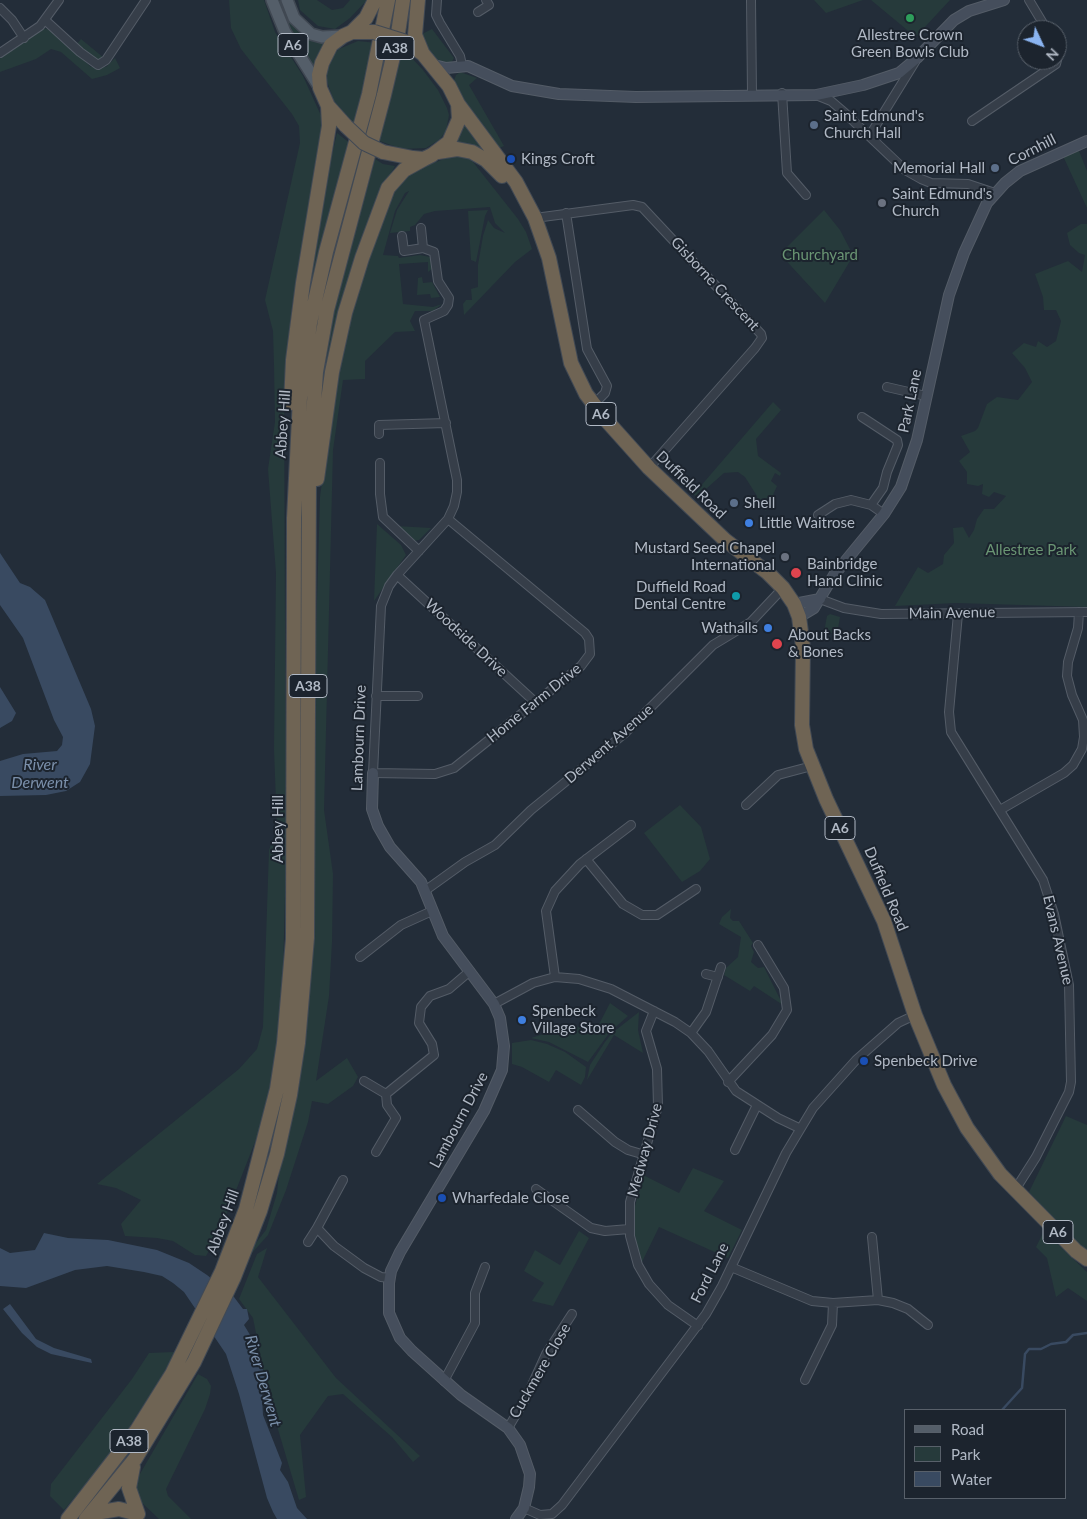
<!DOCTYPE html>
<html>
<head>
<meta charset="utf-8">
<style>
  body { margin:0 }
  #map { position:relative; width:1087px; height:1519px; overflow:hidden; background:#232d39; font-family:Lato,sans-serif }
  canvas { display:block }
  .legend { position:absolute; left:904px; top:1409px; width:162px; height:90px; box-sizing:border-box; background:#1c242e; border:1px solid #58606a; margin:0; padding:6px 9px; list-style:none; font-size:15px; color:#b1b9c5 }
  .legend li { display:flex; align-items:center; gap:10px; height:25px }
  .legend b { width:25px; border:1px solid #58606a }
  .north { position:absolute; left:1017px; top:20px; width:50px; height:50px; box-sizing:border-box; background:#1c242e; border:1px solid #58606a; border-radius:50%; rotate:133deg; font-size:14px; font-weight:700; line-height:20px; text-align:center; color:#b1b9c5 }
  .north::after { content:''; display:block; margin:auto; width:18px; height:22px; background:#8ab4f1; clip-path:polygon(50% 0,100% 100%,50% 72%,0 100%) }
</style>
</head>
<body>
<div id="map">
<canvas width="1087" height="1519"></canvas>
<ul class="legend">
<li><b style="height:6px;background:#545e69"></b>Road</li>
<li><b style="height:14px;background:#263a3b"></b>Park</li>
<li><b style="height:14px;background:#394a61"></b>Water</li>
</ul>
<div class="north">N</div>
</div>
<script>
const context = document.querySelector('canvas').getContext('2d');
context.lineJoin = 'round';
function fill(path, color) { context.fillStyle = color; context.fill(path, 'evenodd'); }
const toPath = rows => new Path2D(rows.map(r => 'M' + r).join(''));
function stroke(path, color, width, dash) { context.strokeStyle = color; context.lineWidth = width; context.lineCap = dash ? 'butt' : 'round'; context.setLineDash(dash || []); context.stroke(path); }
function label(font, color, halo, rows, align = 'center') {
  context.font = font + ' Lato,sans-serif'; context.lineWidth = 4; context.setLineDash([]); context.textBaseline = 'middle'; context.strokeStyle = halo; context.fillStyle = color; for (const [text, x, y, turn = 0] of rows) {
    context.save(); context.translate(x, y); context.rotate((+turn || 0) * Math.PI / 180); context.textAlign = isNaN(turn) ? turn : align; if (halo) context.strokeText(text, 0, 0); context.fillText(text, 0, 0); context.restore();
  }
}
fill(toPath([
  [229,0,264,0,275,32,303,76,323,120,292,306,284,384,286,858,283,973,275,1058,264,1119,222,1226,206,1256,195,1255,173,1241,157,1238,125,1236,121,1224,141,1200,116,1188,97,1184,239,1069,257,1049,263,1027,269,850,277,829,274,749,276,573,268,469,275,422,274,365,273,331,265,300,300,143,299,126,292,114,241,49,231,28],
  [276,0,280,0,286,16,301,35,308,40,325,43,317,56,314,70,287,29],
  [298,0,317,0,332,10,343,8,350,0,367,0,350,18,335,29,318,26,300,10],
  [814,0,863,0,826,13],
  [871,0,950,0,911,42,910,37,912,34],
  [42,28,52,30,91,67,106,67,115,58,120,68,107,75,92,79,61,52,51,49,36,59,0,72,0,56,13,50],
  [432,29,454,58,451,63,437,62,425,49,420,35],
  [81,39,104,58,98,61,76,45],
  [358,41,377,43,355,125,334,101,325,76,333,55,339,49],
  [400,52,409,55,423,70,438,90,447,108,449,115,446,131,439,140,426,148,402,149,377,140],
  [460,72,477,78,469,85,504,146,499,148,485,135,453,83,456,75],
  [464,121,495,161,451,146],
  [337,133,351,144,330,212,305,319,309,274,322,197],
  [1079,151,1087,171,1087,208,1063,156],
  [452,156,467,157,473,162,518,219,526,232,532,249,515,262,464,315,463,304,466,300,472,300,471,289,478,287,478,265,483,236,488,220,494,228,505,233,495,223,490,207,435,211,424,214,415,225,410,227,410,231,390,233,397,210,409,191,405,193,395,211,383,255,398,256,399,258,420,255,430,257,433,268,428,272,428,262,399,264,403,304,433,307,442,304,433,311,415,311,410,321,415,331,395,332,365,361,365,379,343,380,333,450,324,810,333,874,332,942,329,996,316,1081,347,1058,358,1077,353,1086,328,1104,312,1101,308,1122,286,1190,268,1235,252,1253,251,1249,266,1230,277,1193,281,1154,292,1112,316,635,320,497,336,370,362,270,398,182,409,172],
  [375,159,383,164,395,166,378,198,326,388,322,385,333,314],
  [488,210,485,216,476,262,471,260,468,211],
  [824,210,840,230,852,253,850,261,825,303,780,254],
  [1081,224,1087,224,1087,607,956,603,895,606,918,567,928,573,943,564,944,555,954,543,953,528,963,527,969,538,974,530,977,519,984,509,994,509,1006,496,994,492,989,497,982,494,983,484,978,486,967,484,967,472,959,461,970,452,961,436,975,431,978,428,987,404,997,397,1018,400,1032,382,1025,368,1012,353,1024,343,1036,347,1038,341,1047,347,1056,341,1061,321,1056,310,1044,310,1043,297,1035,274,1068,261,1082,272,1085,255,1079,253,1070,245,1067,233],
  [422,277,423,283,432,282,440,297,431,298,430,294,417,295,418,278],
  [773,402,781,410,756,439,758,456,781,473,780,476,775,473,771,481,777,486,766,511,758,504,757,496,745,477,738,472,724,473,698,496,693,495],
  [377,524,401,545,406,555,374,601],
  [396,526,431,528,419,540,413,541],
  [830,614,840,617,837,634,824,632,827,616],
  [680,805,701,827,710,859,700,871,682,882,644,833],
  [731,909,730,918,733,921,739,921,753,943,751,946,754,952,751,962,758,968,764,967,783,1005,754,986,750,991,724,975,726,968,738,957,741,937,719,924,722,917],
  [610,1003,628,1016,610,1032,588,1062,549,1042,531,1038,572,1025,595,1032],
  [639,1012,638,1030,643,1053,614,1035,587,1080,590,1065,605,1042,612,1033],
  [531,1040,547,1044,565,1052,586,1067,585,1077,581,1085,556,1070,549,1082,522,1067,512,1064,512,1043],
  [1066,1116,1087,1125,1087,1254,1029,1192],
  [693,1168,724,1181,704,1211,742,1230,728,1258,659,1227,642,1262,636,1247,633,1214,643,1175,679,1193],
  [579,1231,589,1238,553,1306,532,1301,544,1283,524,1271,535,1250,560,1265],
  [1044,1231,1087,1272,1087,1301,1068,1288,1056,1297,1047,1258,1036,1247],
  [267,1248,258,1277,336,1378,420,1456,413,1462,392,1437,343,1394,328,1396,300,1435,306,1497,299,1500,269,1399,253,1318,239,1299,257,1254],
  [174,1352,162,1377,115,1449,64,1510,50,1496,51,1484,132,1379,149,1353],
  [198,1374,207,1379,211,1386,210,1394,205,1409,166,1489,168,1496,191,1519,159,1519,140,1501,136,1488,137,1479]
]), '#263a3b');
fill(toPath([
  [0,553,20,583,30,587,45,600,91,709,95,726,90,764,80,782,66,791,46,795,0,796,0,761,23,754,57,751,62,745,63,737,54,720,23,638,0,605],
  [0,687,16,713,12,721,0,728],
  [44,1233,68,1238,108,1240,157,1250,189,1263,207,1275,234,1297,243,1309,247,1309,249,1319,244,1325,255,1343,250,1346,263,1370,265,1379,262,1397,263,1415,282,1463,280,1470,288,1482,297,1508,307,1519,277,1519,273,1512,267,1498,239,1394,226,1354,184,1292,173,1283,162,1276,144,1272,107,1266,75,1270,26,1288,0,1286,0,1248,10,1253,35,1250],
  [10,1304,36,1339,54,1348,91,1359,92,1363,51,1354,37,1347,22,1333,3,1309]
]), '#394a61');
stroke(toPath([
  [1002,1410,1022,1388,1025,1354,1029,1349,1041,1349,1051,1344,1066,1342,1073,1335,1087,1333]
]), '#394a61', 2.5);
const street = toPath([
  [437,0,436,15,440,23,460,56,462,65],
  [751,0,752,94],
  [1029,0,1047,30],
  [0,8,12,20,24,38],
  [478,12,489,5,486,0],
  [45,20,80,52,98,65,106,60,146,0],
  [0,53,40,26,59,0],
  [782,93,787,173,806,195],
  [816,95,831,101,845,113,905,170,921,179,931,183,968,184,995,193],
  [972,121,1056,64,1059,52,1057,45],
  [870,135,915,62],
  [566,213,587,349,607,386,605,393,594,404],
  [535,218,633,205,642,207,761,334,762,338,755,348,649,468],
  [421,228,423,248],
  [402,236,404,251,423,248,434,252,438,281,449,298,448,305,444,311,424,320,457,480,457,492,454,506,448,519,397,575,389,586,381,606,373,773,435,774,454,768,581,666,590,654,589,639,585,633,448,519],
  [887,387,926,396],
  [862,417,897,440,898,445,887,472,883,488,871,505],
  [379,434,379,425,446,423],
  [380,463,380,494,383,517,419,551],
  [818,515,835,504,851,500,871,505,884,514],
  [397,575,535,702],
  [820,599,844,608,881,614,1087,612],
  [958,614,949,712,951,732,1043,880,1054,914,1069,985,1071,1082,1069,1092,1036,1157,1015,1190],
  [376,696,418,696],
  [746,805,778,775,812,766],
  [1000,810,1064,773,1073,765,1082,749,1084,737,1083,720,1072,695,1067,676,1068,662,1078,628,1079,612],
  [586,859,623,904,642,915,657,915,696,889],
  [426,890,465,862,495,845,531,810,624,734,713,645,751,622,783,588],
  [360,957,401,925,432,911],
  [706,974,718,977],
  [555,977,546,911,555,891,580,864,631,825],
  [494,1004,533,983,555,977,579,979,611,989,675,1022,691,1033,708,1051,736,1091,778,1118,799,1128],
  [654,1011,646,1031,657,1069,658,1106,630,1202,630,1236,638,1265,649,1284,668,1305,698,1326],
  [691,1033,706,1012,721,967],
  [364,1081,386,1094],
  [728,1082,772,1035,787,1010,784,988,758,945],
  [578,1110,615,1142,628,1150,645,1155],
  [735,1150,757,1105],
  [376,1152,396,1118,387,1105,386,1094,434,1055,432,1044,419,1023,421,1007,430,996,449,989,470,971],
  [343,1180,317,1228,334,1246,364,1268,381,1277,390,1278],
  [536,1189,591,1228,605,1231,629,1229],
  [872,1237,878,1300],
  [308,1242,317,1228],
  [731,1267,812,1301,833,1303,878,1300,893,1303,908,1309,928,1325],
  [805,1380,832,1325,833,1303],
  [444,1381,475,1323,475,1293,485,1267],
  [508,1428,526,1398,546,1354,572,1314],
  [524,1508,540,1515,552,1514,562,1505,706,1314,722,1286,786,1153,813,1108,856,1060,898,1023,915,1015]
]);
const secondary = toPath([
  [434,65,446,68,468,66,512,86,559,94,636,97,816,95,863,85,899,73,917,58,954,20,969,11,1004,0],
  [794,604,820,599],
  [799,617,814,608,834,575,884,514,901,487,917,440,949,295,964,253,987,203,1005,183,1020,171,1087,141],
  [373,773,372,809,378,826,390,847,421,882,443,936,494,1004,500,1018,504,1046,502,1070,484,1111,400,1252,391,1271,389,1283,389,1313,400,1338,412,1351,461,1395,508,1428,520,1445,530,1474,529,1487,524,1508,516,1519]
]);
const primary = toPath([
  [272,0,285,32,320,88],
  [287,0,294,18,311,34,322,37,343,36]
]);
const highway = toPath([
  [418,0,415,35,422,52],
  [352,32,366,18,375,0],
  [458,104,516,182,535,218,549,258,571,363,586,394,606,420,649,468,725,540,768,573,783,588,794,604,799,617,803,647,802,725,806,749,826,799,884,921,915,1015,944,1085,967,1128,1000,1174,1076,1251,1087,1259],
  [346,126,328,106,320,88,319,75,322,63,331,45,343,36,352,32,374,32],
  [383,152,413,158,424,159,432,155,449,142,459,119,458,104,449,86,423,54,406,42],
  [438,152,457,149,472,152,486,160,502,176],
  [291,403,293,360,303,283,329,126,328,106],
  [317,479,332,372,345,313,362,258,388,188,404,170,424,159],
  [133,1467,129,1488,138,1514],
  [90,1514,119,1509,138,1514],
  [68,1519,137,1430,172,1374,222,1271,246,1209,277,1089,284,1043,293,939,294,518,300,398,310,323,326,252,369,94,388,0],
  [86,1519,135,1459,194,1362,234,1277,260,1211,277,1154,290,1095,298,1043,307,938,309,477,316,372,327,310,384,95,397,40,403,0]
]);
stroke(street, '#545c67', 10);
stroke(secondary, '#545c67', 12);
stroke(primary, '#404852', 14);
stroke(highway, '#414954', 16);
stroke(street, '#363e49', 8);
stroke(secondary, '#454e5c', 10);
stroke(primary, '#545e69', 11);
stroke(highway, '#6f6454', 14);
const highwayBridge = toPath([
  [374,32,406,42],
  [346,126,364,143,383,152]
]);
stroke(highwayBridge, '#414954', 16, []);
stroke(highwayBridge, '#6f6454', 14);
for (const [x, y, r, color] of [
  [910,18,5,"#2e9e5b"],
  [814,125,5,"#5c6f8a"],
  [511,159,5,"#1a4fb4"],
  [995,168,5,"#5c6f8a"],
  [882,203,5,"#6b7280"],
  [734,503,5,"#5c6f8a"],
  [749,523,5,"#3f7fe0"],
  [785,557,5,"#6b7280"],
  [796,573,6,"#e0444e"],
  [736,596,5,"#0f9aa8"],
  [768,628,5,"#3f7fe0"],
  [777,644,6,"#e0444e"],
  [522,1020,5,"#3f7fe0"],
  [864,1061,5,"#1a4fb4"],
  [442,1198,5,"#1a4fb4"]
]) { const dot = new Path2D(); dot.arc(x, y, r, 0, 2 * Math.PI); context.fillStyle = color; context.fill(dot); stroke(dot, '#1c242e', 2); }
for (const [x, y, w] of [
  [293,45,30],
  [395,48,38],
  [601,414,30],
  [308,686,38],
  [840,828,30],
  [1058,1232,30],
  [129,1441,38]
]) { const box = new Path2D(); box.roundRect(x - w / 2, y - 11.5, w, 23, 4); context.fillStyle = '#1c242e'; context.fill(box); stroke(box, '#b1b9c5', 1); }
label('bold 14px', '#b1b9c5', null, [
  ["A6",293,45],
  ["A38",395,48],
  ["A6",601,414],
  ["A38",308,686],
  ["A6",840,828],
  ["A6",1058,1232],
  ["A38",129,1441]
]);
label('15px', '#b1b9c5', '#1c242e', [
  ["Allestree Crown",910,35,"center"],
  ["Green Bowls Club",910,52,"center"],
  ["Saint Edmund's",824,116],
  ["Church Hall",824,133],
  ["Kings Croft",521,159],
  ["Memorial Hall",985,168,"right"],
  ["Saint Edmund's",892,194],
  ["Church",892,211],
  ["Shell",744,503],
  ["Little Waitrose",759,523],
  ["Mustard Seed Chapel",775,548,"right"],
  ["International",775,565,"right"],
  ["Bainbridge",807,564],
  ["Hand Clinic",807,581],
  ["Duffield Road",726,587,"right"],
  ["Dental Centre",726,604,"right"],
  ["Wathalls",758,628,"right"],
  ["About Backs",788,635],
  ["& Bones",788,652],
  ["Spenbeck",532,1011],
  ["Village Store",532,1028],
  ["Spenbeck Drive",874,1061],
  ["Wharfedale Close",452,1198]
], 'left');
label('15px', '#b1b9c5', '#1c242e', [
  ["Cornhill",1032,150,-27],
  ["Gisborne Crescent",715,284,47],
  ["Park Lane",910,401,-78],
  ["Abbey Hill",283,424,-86],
  ["Duffield Road",691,485,44],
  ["Main Avenue",952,613,-1],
  ["Woodside Drive",466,638,43],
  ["Home Farm Drive",534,703,-39],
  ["Lambourn Drive",359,738,-88],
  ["Derwent Avenue",609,744,-41],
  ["Abbey Hill",278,829,-90],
  ["Duffield Road",886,889,67],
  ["Evans Avenue",1058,940,77],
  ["Lambourn Drive",459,1120,-62],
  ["Medway Drive",645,1150,-75],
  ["Abbey Hill",223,1222,-70],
  ["Ford Lane",710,1273,-63],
  ["Cuckmere Close",540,1371,-60]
]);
label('15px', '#6a9573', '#1c242e', [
  ["Churchyard",820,255],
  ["Allestree Park",1031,550]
]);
label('italic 16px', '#7b90ab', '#1c242e', [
  ["River",40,765],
  ["Derwent",40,783],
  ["River Derwent",263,1381,74]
]);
</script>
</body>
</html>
